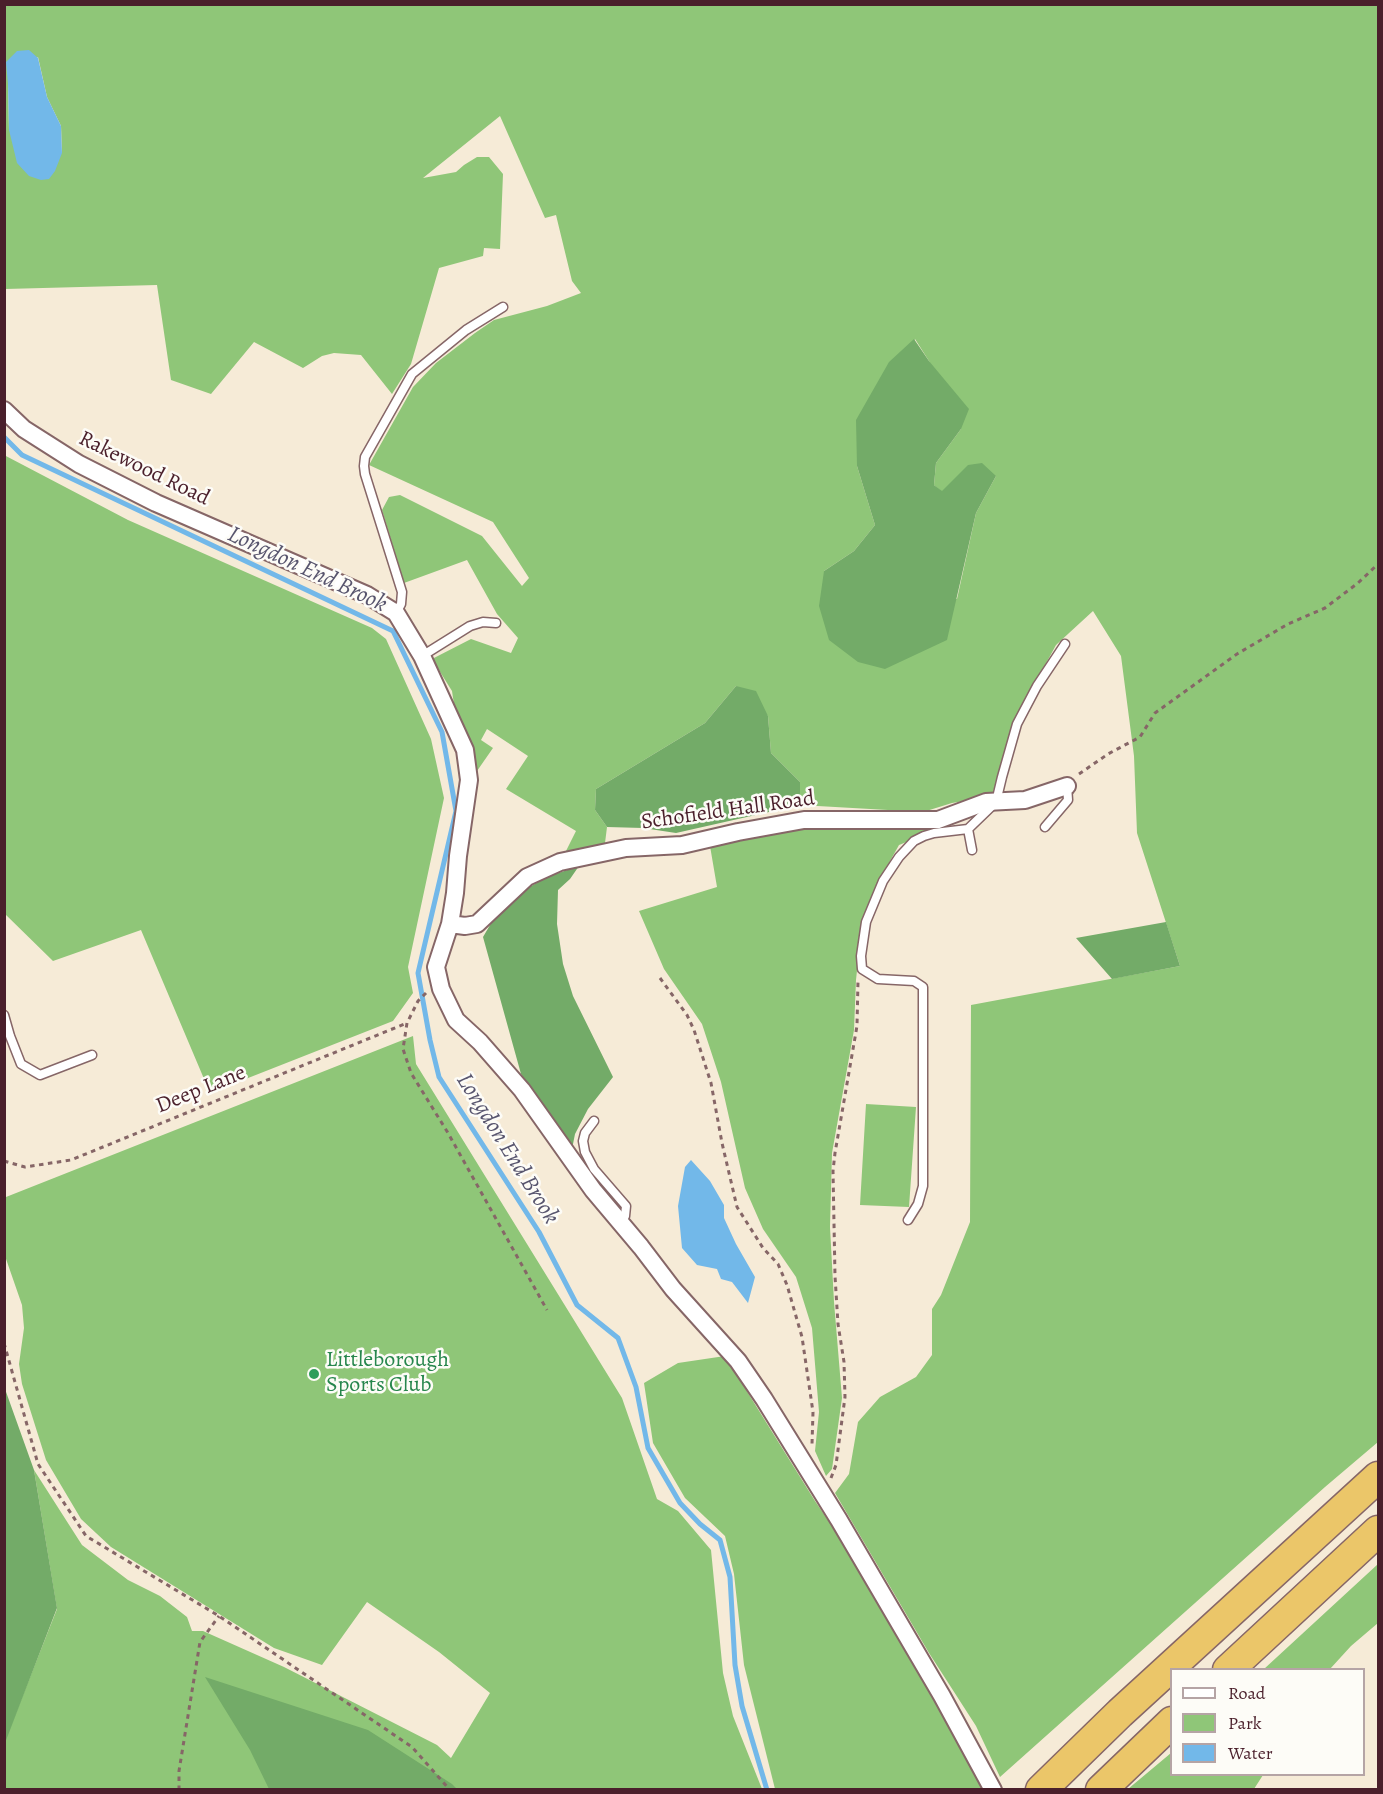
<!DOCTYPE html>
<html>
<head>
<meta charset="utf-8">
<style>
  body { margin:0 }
  #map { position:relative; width:1383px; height:1794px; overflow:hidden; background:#f6ebd7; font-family:Alegreya,serif }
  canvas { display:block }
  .frame { position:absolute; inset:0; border:6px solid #4a1f2b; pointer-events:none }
  .legend { position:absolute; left:1170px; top:1668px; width:195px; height:108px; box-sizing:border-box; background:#fdfcf7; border:2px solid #b5a4a5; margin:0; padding:8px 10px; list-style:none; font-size:18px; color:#4a1f2b }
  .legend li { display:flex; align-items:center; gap:12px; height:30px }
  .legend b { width:30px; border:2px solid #b5a4a5 }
</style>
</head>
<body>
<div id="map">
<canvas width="1383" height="1794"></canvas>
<div class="frame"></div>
<ul class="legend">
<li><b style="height:8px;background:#fff"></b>Road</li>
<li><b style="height:16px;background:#8fc678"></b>Park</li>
<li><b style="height:16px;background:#72b8e9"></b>Water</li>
</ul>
</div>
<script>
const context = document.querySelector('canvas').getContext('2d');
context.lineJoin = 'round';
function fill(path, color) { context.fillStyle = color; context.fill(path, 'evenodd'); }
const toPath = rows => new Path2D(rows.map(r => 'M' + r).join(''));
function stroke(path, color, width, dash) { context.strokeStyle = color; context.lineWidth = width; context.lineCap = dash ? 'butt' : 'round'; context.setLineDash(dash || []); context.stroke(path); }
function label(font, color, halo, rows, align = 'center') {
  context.font = font + ' Alegreya,serif'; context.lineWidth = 5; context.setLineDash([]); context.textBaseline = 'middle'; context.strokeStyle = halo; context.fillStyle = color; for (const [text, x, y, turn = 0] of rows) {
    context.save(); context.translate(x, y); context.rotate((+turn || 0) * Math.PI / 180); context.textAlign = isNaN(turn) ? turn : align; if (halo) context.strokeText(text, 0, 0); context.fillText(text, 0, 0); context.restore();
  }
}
fill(toPath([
  [4,5,1378,5,1378,1442,1325,1487,1000,1777,976,1726,929,1653,835,1493,849,1474,858,1422,880,1397,916,1377,932,1355,932,1309,941,1295,970,1222,971,1005,1180,966,1137,833,1134,756,1121,656,1093,611,1056,645,1012,726,992,796,952,803,923,812,800,805,800,782,771,753,768,716,736,686,705,723,596,789,595,810,607,827,605,843,574,857,565,853,576,831,506,789,528,756,487,729,481,740,493,748,477,771,469,739,455,711,452,691,432,659,471,639,511,653,518,638,497,614,467,560,404,583,382,510,389,497,400,495,482,536,522,586,529,578,493,522,369,465,413,387,436,363,475,333,494,320,547,306,581,293,572,281,556,215,545,218,500,116,423,178,456,172,464,165,477,157,489,157,503,174,500,249,484,248,483,256,439,268,411,364,392,394,361,355,334,353,322,356,303,368,254,342,211,394,171,380,157,285,5,289],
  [38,57,47,97,61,126,62,153,9,130,8,84],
  [915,339,929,361,961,429,936,463,934,485,942,492,996,476,976,513,957,599,824,571,854,551,875,525,857,466],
  [4,455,128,520,372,628,386,639,431,739,444,798,408,967,413,993,393,1021,210,1093,141,930,53,961,5,914],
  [971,816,899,845,880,879,862,923,856,980,854,1030,832,1153,830,1227,834,1302,842,1398,832,1469,826,1476,815,1451,819,1412,812,1328,796,1277,763,1229,745,1188,721,1082,702,1024,664,969,639,911,717,887,710,846,802,826],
  [413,1036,416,1064,622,1398,657,1499,678,1511,711,1550,723,1673,733,1716,762,1789,5,1789,4,1743,57,1609,34,1470,82,1545,128,1580,160,1596,187,1617,192,1631,203,1631,284,1667,437,1745,451,1758,490,1693,439,1652,367,1602,322,1665,274,1648,111,1547,81,1519,46,1460,22,1384,19,1364,24,1328,22,1305,5,1256,4,1209,6,1197],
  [866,1104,916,1107,909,1207,860,1205],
  [725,1356,815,1501,882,1600,986,1789,775,1789,744,1665,734,1574,725,1536,685,1498,653,1443,644,1383,678,1363],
  [1378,1564,1378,1623,1351,1646,1330,1669,1264,1669],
  [1171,1753,1172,1774,1263,1775,1254,1789,1128,1789]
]), '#8fc678');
fill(toPath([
  [914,339,929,361,969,409,961,429,936,463,934,485,942,491,968,465,982,463,996,476,976,513,947,640,885,669,858,662,829,640,819,606,824,571,854,551,875,525,857,466,856,420,889,362],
  [736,686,756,691,768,716,771,753,800,782,800,805,676,833,643,828,607,827,595,810,596,789,705,723],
  [579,866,570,879,558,890,557,924,563,964,573,996,613,1077,588,1109,575,1134,572,1149,521,1074,483,937,493,920,519,893,547,877],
  [1166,922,1180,966,1112,979,1076,938],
  [5,1389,34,1470,57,1608,5,1743],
  [205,1677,368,1730,452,1784,457,1789,269,1789,250,1750]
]), '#73ab68');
fill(toPath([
  [29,50,38,58,47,97,61,126,62,153,55,171,49,179,41,180,29,176,17,163,9,130,8,84,6,62,17,51],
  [691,1160,710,1181,724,1205,724,1218,736,1244,755,1277,748,1303,732,1282,721,1279,717,1269,697,1265,682,1248,678,1206,685,1167]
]), '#72b8e9');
stroke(toPath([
  [4,437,22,455,393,631,442,732,456,811,418,973,430,1040,439,1077,539,1232,577,1305,618,1338,636,1387,648,1448,680,1503,700,1524,720,1540,730,1577,735,1665,742,1706,767,1790]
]), '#72b8e9', 5);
const service = toPath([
  [396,613,401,604,402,592,365,474,364,466,365,457,412,374,466,330,503,307],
  [422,656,470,626,483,622,496,623],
  [1045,827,1068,800,1067,786],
  [972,850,968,829,996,802,1002,777,1017,724,1037,686,1065,644],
  [4,1015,10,1036,21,1064,40,1075,92,1055],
  [594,1121,585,1133,583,1141,585,1152,594,1169,626,1206,625,1216,621,1223],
  [908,1220,918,1204,923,1186,923,987,914,981,878,979,862,969,861,956,866,922,883,881,899,857,914,841,924,836,934,833,968,829]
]);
const minor = toPath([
  [4,410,24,429,79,464,156,503,367,595,396,613,422,656,465,750,469,780,458,856,455,893,450,924,436,967,441,989,456,1020,480,1042,522,1090,593,1190,641,1247,673,1289,738,1361,764,1399,839,1520,942,1696,993,1790],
  [450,924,465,926,477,924,527,877,560,862,626,848,682,845,738,832,804,820,938,820,986,802,1025,800,1067,786]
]);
const motorway = toPath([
  [1228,1670,1378,1531],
  [1041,1790,1120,1713,1378,1477],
  [1101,1790,1172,1722]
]);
stroke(service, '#866667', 11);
stroke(minor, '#866667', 20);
stroke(motorway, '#866667', 33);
stroke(toPath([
  [1079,774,1108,754,1140,737,1155,713,1237,654,1288,624,1325,608,1358,583,1378,564],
  [660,978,687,1015,694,1030,711,1083,722,1143,737,1207,763,1248,778,1264,787,1285,802,1337,813,1412,812,1444],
  [426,993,418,1001,407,1023,403,1049,411,1073,448,1133,547,1310],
  [4,1161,25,1167,71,1160,407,1023],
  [4,1343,38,1464,86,1536,219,1616,412,1747,450,1790],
  [831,1478,836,1465,845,1397,844,1362,838,1324,835,1276,833,1171,835,1153,857,1026,858,981],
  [179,1790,179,1771,200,1642,219,1616]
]), '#866667', 3, [4.5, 4.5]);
stroke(service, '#fff', 8);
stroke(minor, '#fff', 16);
stroke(motorway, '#ebc669', 30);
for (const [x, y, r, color] of [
  [314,1374,6,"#2e9e5b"]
]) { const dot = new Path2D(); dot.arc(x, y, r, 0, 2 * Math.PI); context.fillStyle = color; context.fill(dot); stroke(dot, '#fdfcf7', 2); }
label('22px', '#4a1f2b', '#fdfcf7', [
  ["Rakewood Road",144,469,26],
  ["Schofield Hall Road",728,811,-8],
  ["Deep Lane",201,1090,-22]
]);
label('22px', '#27864d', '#fdfcf7', [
  ["Littleborough",326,1361],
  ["Sports Club",326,1386]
], 'left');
label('italic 24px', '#58556e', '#fdfcf7', [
  ["Longdon End Brook",307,570,25],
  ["Longdon End Brook",507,1149,58]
]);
</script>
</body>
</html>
